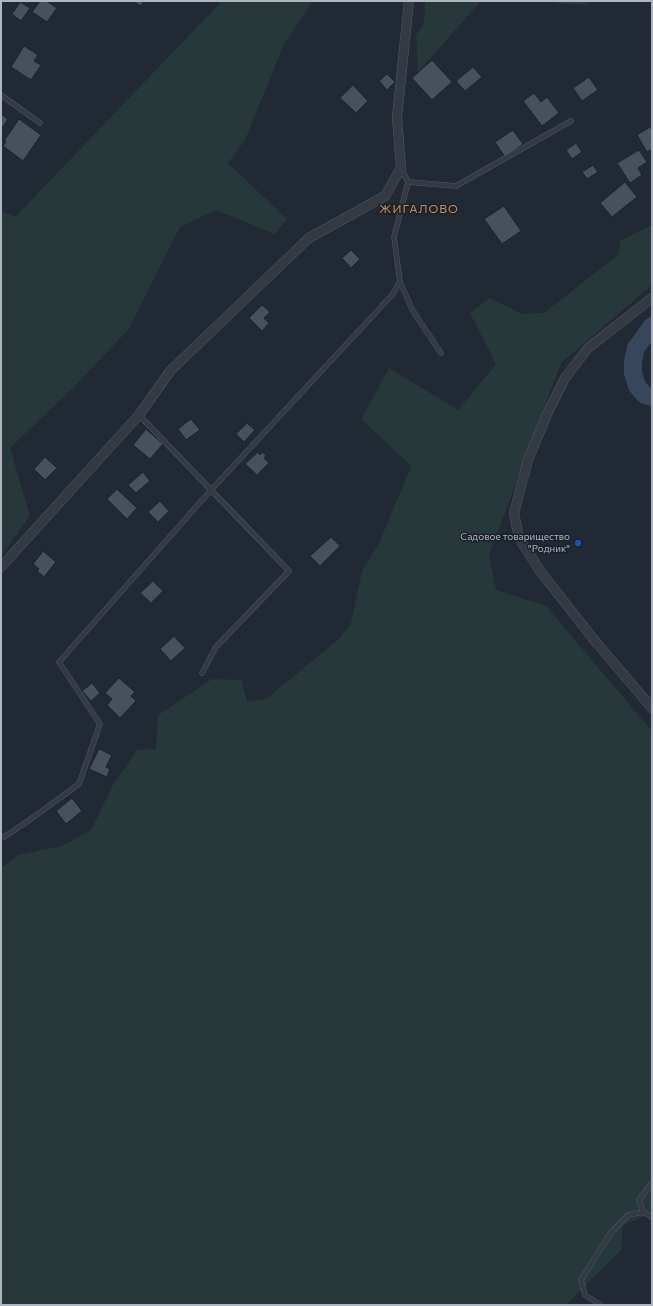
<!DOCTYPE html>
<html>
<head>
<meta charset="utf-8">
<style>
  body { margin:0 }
  #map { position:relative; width:653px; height:1306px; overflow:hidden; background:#212934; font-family:Commissioner,sans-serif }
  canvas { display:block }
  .frame { position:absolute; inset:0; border:2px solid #aeb5c1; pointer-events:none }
</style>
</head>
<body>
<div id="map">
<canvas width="653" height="1306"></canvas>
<div class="frame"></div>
</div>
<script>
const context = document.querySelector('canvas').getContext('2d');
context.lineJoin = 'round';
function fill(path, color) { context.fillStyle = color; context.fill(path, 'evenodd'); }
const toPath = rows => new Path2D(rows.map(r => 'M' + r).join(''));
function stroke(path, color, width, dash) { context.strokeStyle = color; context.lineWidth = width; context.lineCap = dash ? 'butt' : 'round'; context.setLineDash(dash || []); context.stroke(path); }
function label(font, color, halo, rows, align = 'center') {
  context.font = font + ' Commissioner,sans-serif'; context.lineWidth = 3; context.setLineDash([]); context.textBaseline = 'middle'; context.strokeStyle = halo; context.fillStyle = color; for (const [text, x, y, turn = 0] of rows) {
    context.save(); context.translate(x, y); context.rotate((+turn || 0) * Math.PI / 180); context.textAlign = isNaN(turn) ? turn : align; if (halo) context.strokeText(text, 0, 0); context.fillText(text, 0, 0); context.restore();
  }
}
fill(toPath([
  [222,1,313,1,284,44,245,140,228,163,287,219,275,234,216,210,180,227,129,329,73,388,10,448,30,516,1,556,1,211,15,217],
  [425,1,481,1,418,72,416,35,424,23],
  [554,1,591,1,587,5,556,3],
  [652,225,652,285,561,363,489,555,496,590,546,606,652,731,652,1213,623,1225,621,1250,566,1305,1,1305,1,868,18,855,62,846,91,830,113,785,137,750,156,749,158,715,212,679,242,680,247,702,266,699,340,638,351,623,362,571,380,541,411,466,361,419,389,368,458,410,496,364,470,313,490,298,522,314,544,313,619,254,620,241]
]), '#263839');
stroke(toPath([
  [652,326,636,348,633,361,633,373,637,386,645,395,652,397]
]), '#37465c', 18);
const building = toPath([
  [40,1,46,1,57,8,47,22,32,12,40,1],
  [133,1,144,1,141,6,133,1],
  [20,2,30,8,21,21,12,14,20,2],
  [24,46,38,55,34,61,41,65,31,80,11,67,24,46],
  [432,60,452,82,432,100,412,78,432,60],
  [473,67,482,77,465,91,456,81,473,67],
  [387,74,395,82,387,90,379,81,387,74],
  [589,77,598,90,582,101,573,88,589,77],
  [353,85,368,101,356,113,340,98,353,85],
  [534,93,541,102,547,97,559,113,542,126,523,101,534,93],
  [1,114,8,119,1,129,1,114],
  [19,119,41,135,23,161,3,146,6,142,4,141,19,119],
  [650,127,652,130,652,149,647,152,637,135,650,127],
  [513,130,523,144,505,157,495,142,513,130],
  [576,143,582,152,572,159,566,150,576,143],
  [639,150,647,162,638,168,642,175,630,183,617,163,639,150],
  [593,165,598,172,587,179,582,172,593,165],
  [625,182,637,197,612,217,600,203,625,182],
  [504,206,521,231,502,244,484,219,504,206],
  [351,250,360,259,351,268,342,258,351,250],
  [262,305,270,312,264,318,269,323,262,331,249,318,262,305],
  [191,419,200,430,186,440,178,429,191,419],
  [247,423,255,430,244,442,236,434,247,423],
  [146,429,163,444,150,459,133,445,146,429],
  [258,452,260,455,263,452,266,456,264,458,269,463,257,475,245,464,258,452],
  [45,457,57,468,45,480,34,469,45,457],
  [143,472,150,481,136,493,128,485,143,472],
  [117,489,137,508,127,519,107,499,117,489],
  [160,501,169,511,158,522,148,512,160,501],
  [331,537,340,546,320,566,310,556,331,537],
  [43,551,56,562,44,577,37,571,39,569,33,564,43,551],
  [153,581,163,591,151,603,140,593,153,581],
  [174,636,185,648,171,661,160,649,174,636],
  [119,678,135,692,131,696,136,701,120,718,107,705,112,699,105,693,119,678],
  [92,683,100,693,91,701,82,691,92,683],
  [99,749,112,755,106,767,110,769,107,777,89,769,99,749],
  [72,798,82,811,66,824,56,811,72,798]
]);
fill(building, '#47505d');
stroke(building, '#1b222b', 1);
const service = toPath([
  [1,95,40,123],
  [401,168,408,182,394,237,400,282,413,311,441,353],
  [408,182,456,186,571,121],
  [139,415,289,571,216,647,202,673],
  [1,836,4,837,28,821,79,784,100,724,59,662,211,490,392,295,400,282],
  [643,1212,639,1200,652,1183],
  [601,1305,585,1295,581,1280,610,1234,628,1215,643,1212,652,1217]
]);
const minor = toPath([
  [652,298,588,348,565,378,548,412,528,460,514,513,519,538,540,571,595,641,652,708],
  [1,567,139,415,171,370,309,238,385,196,401,168,397,117,409,1]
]);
stroke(service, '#515862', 5.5);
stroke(minor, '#515862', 10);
stroke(service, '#343a44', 4.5);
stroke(minor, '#343a44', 9);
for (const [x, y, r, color] of [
  [578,543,4,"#1a4fb4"]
]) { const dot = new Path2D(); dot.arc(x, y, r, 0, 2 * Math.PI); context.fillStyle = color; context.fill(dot); stroke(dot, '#192029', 1.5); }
label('10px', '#aeb5c1', '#192029', [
  ["Садовое товарищество",570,537],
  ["\"Родник\"",570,549]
], 'right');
context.letterSpacing = '1px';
label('12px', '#c98f61', '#192029', [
  ["ЖИГАЛОВО",419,209]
]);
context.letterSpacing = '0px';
</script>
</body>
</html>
